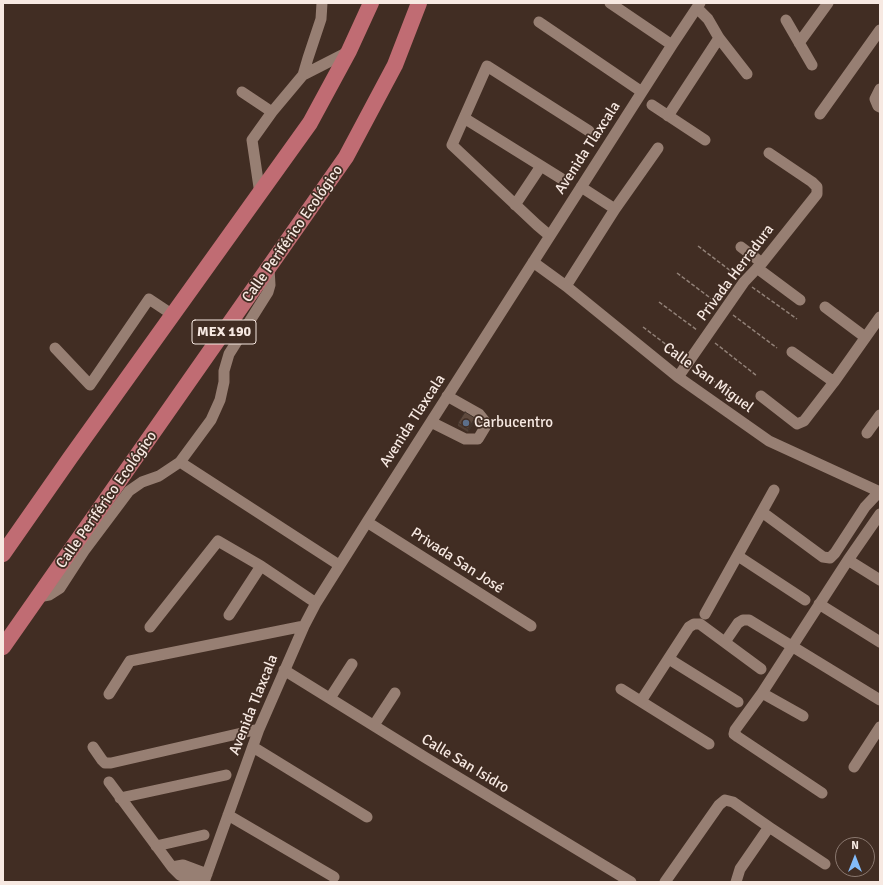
<!DOCTYPE html>
<html>
<head>
<meta charset="utf-8">
<style>
  body { margin:0 }
  #map { position:relative; width:883px; height:885px; overflow:hidden; background:#412d23; font-family:Signika,sans-serif }
  canvas { display:block }
  .frame { position:absolute; inset:0; border:4px solid #f7e9e2; pointer-events:none }
  .north { position:absolute; left:835px; top:837px; width:40px; height:40px; box-sizing:border-box; background:#412d23; border:1px solid #8a786f; border-radius:50%; rotate:0deg; font-size:11px; font-weight:700; line-height:16px; text-align:center; color:#f7e9e2 }
  .north::after { content:''; display:block; margin:auto; width:14px; height:18px; background:#83bcfb; clip-path:polygon(50% 0,100% 100%,50% 72%,0 100%) }
</style>
</head>
<body>
<div id="map">
<canvas width="883" height="885"></canvas>
<div class="frame"></div>
<div class="north">N</div>
</div>
<script>
const context = document.querySelector('canvas').getContext('2d');
context.lineJoin = 'round';
const toPath = rows => new Path2D(rows.map(r => 'M' + r).join(''));
function stroke(path, color, width, dash) { context.strokeStyle = color; context.lineWidth = width; context.lineCap = dash ? 'butt' : 'round'; context.setLineDash(dash || []); context.stroke(path); }
function fill(path, color) { context.fillStyle = color; context.fill(path, 'evenodd'); }
function label(font, color, halo, rows, align = 'center') {
  context.font = font + ' Signika,sans-serif'; context.lineWidth = 3.5; context.setLineDash([]); context.textBaseline = 'middle'; context.strokeStyle = halo; context.fillStyle = color; for (const [text, x, y, turn = 0] of rows) {
    context.save(); context.translate(x, y); context.rotate((+turn || 0) * Math.PI / 180); context.textAlign = isNaN(turn) ? turn : align; if (halo) context.strokeText(text, 0, 0); context.fillText(text, 0, 0); context.restore();
  }
}
stroke(toPath([
  [698,246,736,275],
  [677,273,717,303],
  [752,287,797,319],
  [659,302,697,330],
  [733,315,777,348],
  [643,327,680,355],
  [715,343,757,376],
  [697,369,744,403]
]), '#918077', 1.5, [4, 2]);
stroke(toPath([
  [610,3,672,45],
  [697,8,708,19,719,38,747,74],
  [786,20,812,65],
  [539,22,642,92],
  [799,43,828,3],
  [303,75,308,58,321,19,322,3],
  [880,89,875,99,878,106,880,107],
  [242,92,272,112],
  [652,105,705,140],
  [820,114,880,30],
  [668,116,719,38],
  [464,118,562,179],
  [581,187,615,209],
  [260,194,252,140,272,112,303,75,348,52],
  [515,205,541,166],
  [550,236,537,225,452,145,487,66,589,131],
  [741,247,762,263],
  [533,262,566,286,678,377,769,441,880,492],
  [757,268,800,300],
  [566,286,615,209,658,148],
  [825,307,865,337],
  [55,348,90,385,149,299,173,315],
  [792,352,834,382],
  [678,377,744,282,762,263,817,194,817,187,812,182,769,153],
  [761,396,797,424,804,421,834,382,880,317],
  [431,422,465,439,478,439,487,424,479,414,447,396],
  [867,433,880,415],
  [180,462,339,565],
  [762,512,823,557,830,558,835,553,865,507,879,492],
  [367,522,531,626],
  [738,556,805,600],
  [848,560,880,580],
  [38,597,49,595,60,588,84,551,129,491,142,482,159,476,180,462,211,420,220,400,224,382,224,371,229,354,268,292,270,285,269,268],
  [819,604,880,642],
  [705,614,774,490],
  [229,615,261,566],
  [150,627,218,541,261,566,316,603],
  [725,642,738,623,743,620,749,620,880,700],
  [669,659,738,702],
  [284,670,426,758,631,882],
  [621,689,709,744],
  [762,693,803,716],
  [109,694,130,661,304,626],
  [330,698,352,664],
  [641,701,689,627,694,624,700,624,761,669],
  [374,725,395,693],
  [93,747,102,760,105,763,111,763,259,729],
  [253,747,367,817],
  [854,767,880,727],
  [109,782,172,867,180,875,199,882],
  [822,793,738,737,734,734,735,730,762,693,848,560,880,514],
  [120,798,226,775],
  [228,815,334,877],
  [769,827,825,864],
  [156,846,204,835],
  [172,867,183,865,207,874],
  [204,882,259,729,304,626,316,603,367,522,672,45,700,3],
  [665,882,719,805,725,800,733,802,769,827,740,869,736,882]
]), '#977f73', 11);
stroke(toPath([
  [3,554,70,458,310,123,349,51,371,3],
  [3,647,346,157,395,65,419,3]
]), '#c06c73', 16);
fill(toPath([
  [475,421,468,432,458,426,458,423]
]), '#513f34');
fill(toPath([
  [475,418,475,421,468,432,468,429]
]), '#42332b');
const building = toPath([
  [465,412,475,418,468,429,458,423,465,412]
]);
fill(building, '#5e493d');
stroke(building, '#42332b', 1);
for (const [x, y, r, color] of [
  [466,423,4,"#5c6f8a"]
]) { const dot = new Path2D(); dot.arc(x, y, r, 0, 2 * Math.PI); context.fillStyle = color; context.fill(dot); stroke(dot, '#412d23', 1.5); }
for (const [x, y, w] of [
  [224,332,64]
]) { const box = new Path2D(); box.roundRect(x - w / 2, y - 12, w, 24, 3); context.fillStyle = '#412d23'; context.fill(box); stroke(box, '#f7e9e2', 1); }
label('bold 14px', '#f7e9e2', null, [
  ["MEX 190",224,332]
]);
label('15px', '#f7e9e2', '#412d23', [
  ["Avenida Tlaxcala",588,148,-57],
  ["Calle Periférico Ecológico",293,234,-55],
  ["Privada Herradura",736,273,-53],
  ["Calle San Miguel",708,378,36],
  ["Avenida Tlaxcala",413,421,-57],
  ["Calle Periférico Ecológico",107,500,-55],
  ["Privada San José",457,561,33],
  ["Avenida Tlaxcala",254,705,-68],
  ["Calle San Isidro",465,764,31]
]);
label('15px', '#f7e9e2', '#412d23', [
  ["Carbucentro",474,423]
], 'left');
</script>
</body>
</html>
